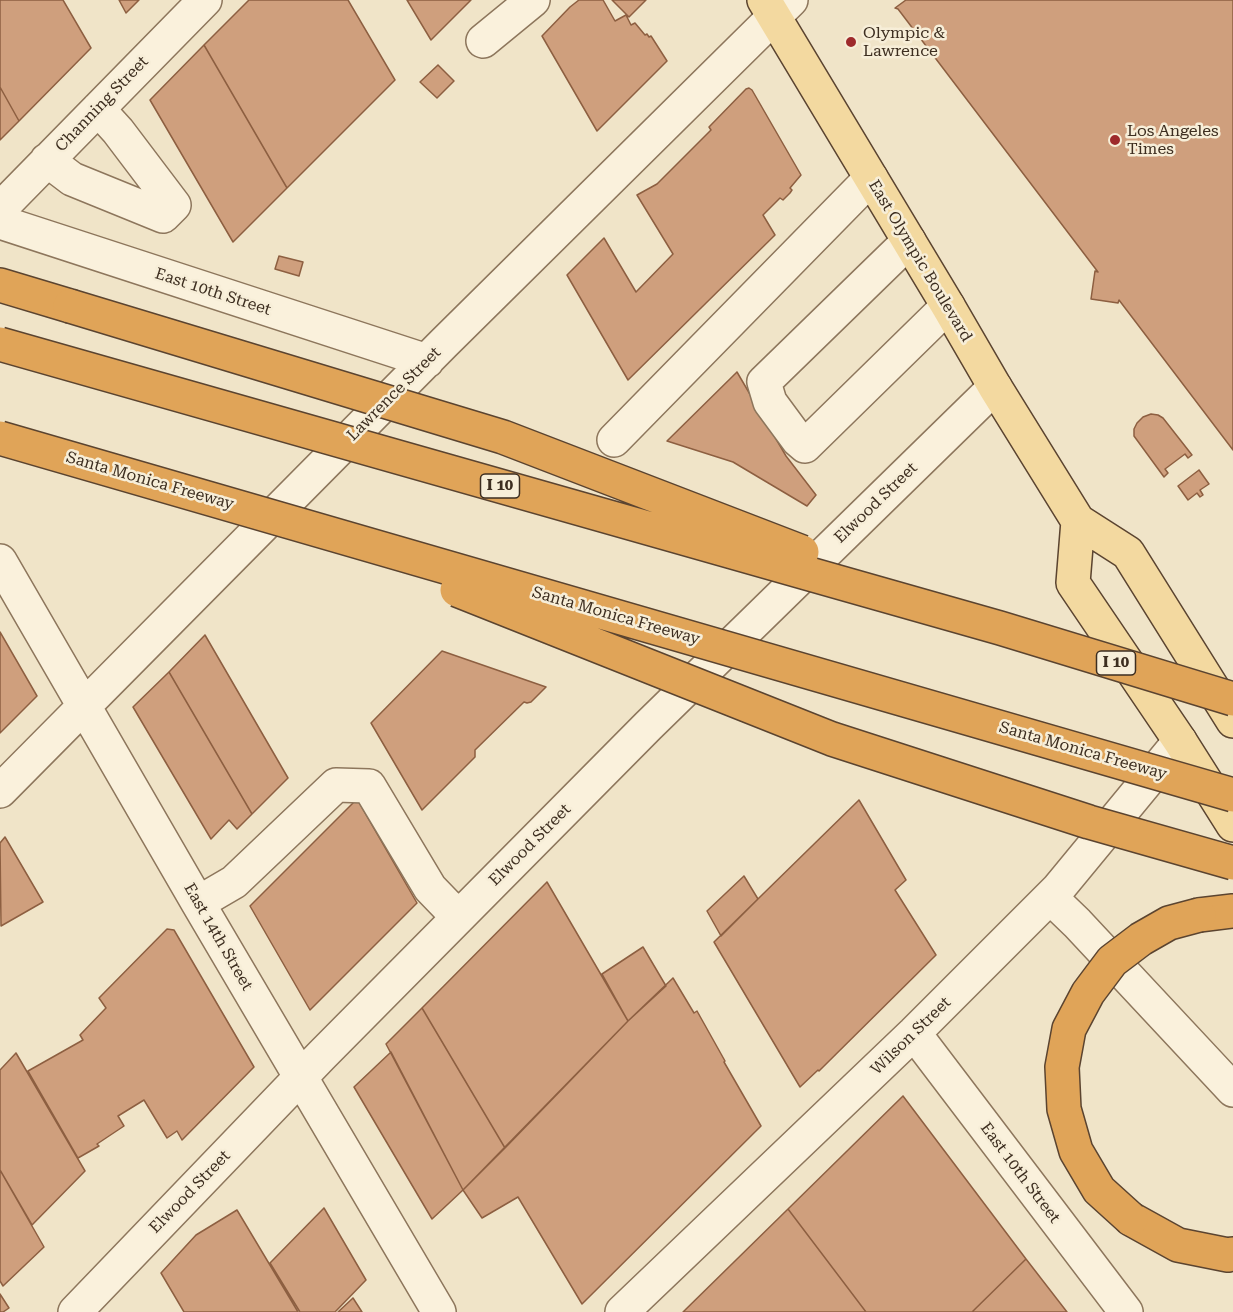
<!DOCTYPE html>
<html>
<head>
<meta charset="utf-8">
<style>
  body { margin:0 }
  canvas { display:block; background:#f0e4c8 }
</style>
</head>
<body>
<canvas width="1233" height="1312"></canvas>
<script>
const context = document.querySelector('canvas').getContext('2d');
context.lineJoin = 'round';
function fill(path, color) { context.fillStyle = color; context.fill(path, 'evenodd'); }
const toPath = rows => new Path2D(rows.map(r => 'M' + r).join(''));
function stroke(path, color, width, dash) { context.strokeStyle = color; context.lineWidth = width; context.lineCap = dash ? 'butt' : 'round'; context.setLineDash(dash || []); context.stroke(path); }
function label(font, color, halo, rows, align = 'center') {
  context.font = font + ' "Roboto Serif",serif'; context.lineWidth = 5; context.setLineDash([]); context.textBaseline = 'middle'; context.strokeStyle = halo; context.fillStyle = color; for (const [text, x, y, turn = 0] of rows) {
    context.save(); context.translate(x, y); context.rotate((+turn || 0) * Math.PI / 180); context.textAlign = isNaN(turn) ? turn : align; if (halo) context.strokeText(text, 0, 0); context.fillText(text, 0, 0); context.restore();
  }
}
const building = toPath([
  [0,0,63,0,91,48,19,121,0,87,0,0],
  [119,0,139,0,126,13,119,0],
  [249,0,348,0,395,80,287,188,204,45,249,0],
  [407,0,471,0,431,40,407,0],
  [579,0,603,0,615,21,626,15,631,25,635,23,645,35,647,34,649,37,651,36,667,61,597,131,542,36,570,7,579,0],
  [612,0,646,0,629,17,612,0],
  [906,0,1233,0,1233,450,1119,300,1118,303,1091,299,1095,271,1098,272,898,9,895,8,906,0],
  [204,45,287,188,233,242,150,100,204,45],
  [438,65,454,81,437,98,420,82,438,65],
  [0,87,19,121,0,140,0,87],
  [749,88,752,90,801,175,790,188,792,190,790,193,783,200,780,198,763,215,775,235,628,380,567,275,604,238,636,292,673,254,637,195,657,184,711,130,709,127,746,89,749,88],
  [279,256,303,262,299,276,275,269,279,256],
  [737,372,786,456,816,495,807,506,733,462,667,441,737,372],
  [1151,414,1158,415,1163,418,1192,455,1188,458,1185,454,1165,469,1168,473,1164,477,1134,436,1134,429,1137,423,1143,417,1151,414],
  [1199,470,1209,484,1200,490,1203,495,1200,497,1197,493,1188,500,1178,486,1199,470],
  [0,632,37,696,0,733,0,632],
  [205,635,288,778,252,814,169,672,205,635],
  [442,651,546,687,531,702,527,703,524,702,475,750,475,757,422,810,371,723,442,651],
  [169,672,252,814,237,829,229,820,211,839,133,707,169,672],
  [357,799,417,903,310,1010,250,906,357,799],
  [859,800,906,880,895,890,936,955,819,1071,818,1070,800,1087,714,942,859,800],
  [5,837,43,902,1,926,0,843,5,837],
  [744,876,758,899,721,936,707,911,744,876],
  [547,882,628,1021,505,1148,422,1008,547,882],
  [167,929,174,930,254,1067,182,1140,177,1131,167,1138,144,1100,118,1116,124,1126,97,1144,99,1146,78,1158,28,1071,83,1040,80,1035,106,1008,99,998,167,929],
  [643,947,666,986,628,1021,602,974,643,947],
  [673,978,694,1013,697,1011,725,1061,724,1062,761,1126,582,1304,518,1197,482,1218,463,1190,628,1021,673,978],
  [422,1008,505,1148,463,1190,386,1044,422,1008],
  [391,1052,463,1190,432,1219,354,1087,391,1052],
  [16,1053,85,1171,32,1225,0,1170,0,1070,16,1053],
  [903,1096,1026,1259,972,1312,866,1312,788,1209,903,1096],
  [0,1170,44,1247,3,1286,0,1281,0,1170],
  [324,1208,366,1280,335,1312,300,1312,270,1263,324,1208],
  [788,1209,866,1312,683,1312,788,1209],
  [237,1210,298,1312,184,1312,161,1273,196,1235,237,1210],
  [1026,1259,1067,1312,972,1312,1026,1259],
  [0,1294,9,1308,3,1312,0,1312,0,1294],
  [353,1298,362,1312,338,1312,353,1298]
]);
fill(building, '#cf9f7d');
stroke(building, '#8d5f41', 1.5);
const minor = toPath([
  [483,41,533,0],
  [47,160,72,179,163,216,174,205,118,131,98,109],
  [0,209,205,0],
  [0,222,427,361],
  [909,241,764,382,770,402,798,440,805,446,948,306],
  [614,440,871,178],
  [0,561,198,903,439,1312],
  [0,791,443,344,791,0],
  [1050,897,1077,923,1233,1090],
  [198,903,234,882,336,785,369,786,430,888,458,917],
  [914,1033,1126,1312],
  [75,1312,321,1056,648,726,995,387],
  [622,1312,914,1033,1058,889,1180,741]
]);
const major = toPath([
  [764,0,948,306,995,387,1078,521,1128,553,1233,721],
  [1078,521,1073,583,1180,741,1233,825]
]);
const highway = toPath([
  [0,285,70,306],
  [1199,915,1233,911],
  [1131,1219,1178,1245,1228,1255,1233,1254]
]);
stroke(minor, '#8d765c', 36);
stroke(major, '#5b4430', 36);
stroke(highway, '#5b4430', 36);
stroke(minor, '#faf1dc', 33);
stroke(major, '#f3d9a0', 33);
stroke(highway, '#e0a458', 33);
const highwayBridge = toPath([
  [70,306,503,437,802,552],
  [0,344,1000,628,1233,699],
  [0,438,1233,795],
  [457,590,832,739,1089,822,1233,863],
  [1131,1219,1099,1190,1076,1151,1064,1109,1062,1067,1069,1029,1088,993,1112,961,1141,939,1169,923,1199,915]
]);
stroke(highwayBridge, '#5b4430', 36, []);
stroke(highwayBridge, '#e0a458', 33);
for (const [x, y, r, color] of [
  [851,42,6,"#9e2a2b"],
  [1115,140,6,"#9e2a2b"]
]) { const dot = new Path2D(); dot.arc(x, y, r, 0, 2 * Math.PI); context.fillStyle = color; context.fill(dot); stroke(dot, '#f7eed8', 2); }
for (const [x, y, w] of [
  [500,486,39],
  [1116,663,39]
]) { const box = new Path2D(); box.roundRect(x - w / 2, y - 12, w, 24, 4.5); context.fillStyle = '#f7eed8'; context.fill(box); stroke(box, '#3d2e20', 1.5); }
label('bold 15px', '#3d2e20', null, [
  ["I 10",500,486],
  ["I 10",1116,663]
]);
label('16px', '#3d2e20', '#f7eed8', [
  ["Olympic &",863,33],
  ["Lawrence",863,51],
  ["Los Angeles",1127,131],
  ["Times",1127,149]
], 'left');
label('16px', '#3d2e20', '#f7eed8', [
  ["Channing Street",102,104,-46],
  ["East Olympic Boulevard",920,261,59],
  ["East 10th Street",213,292,18],
  ["Lawrence Street",394,394,-45],
  ["Santa Monica Freeway",150,481,16],
  ["Elwood Street",876,503,-44],
  ["Santa Monica Freeway",616,616,16],
  ["Santa Monica Freeway",1083,751,16],
  ["Elwood Street",530,845,-45],
  ["East 14th Street",218,937,60],
  ["Wilson Street",911,1036,-44],
  ["East 10th Street",1020,1173,53],
  ["Elwood Street",190,1192,-46]
]);
</script>
</body>
</html>
